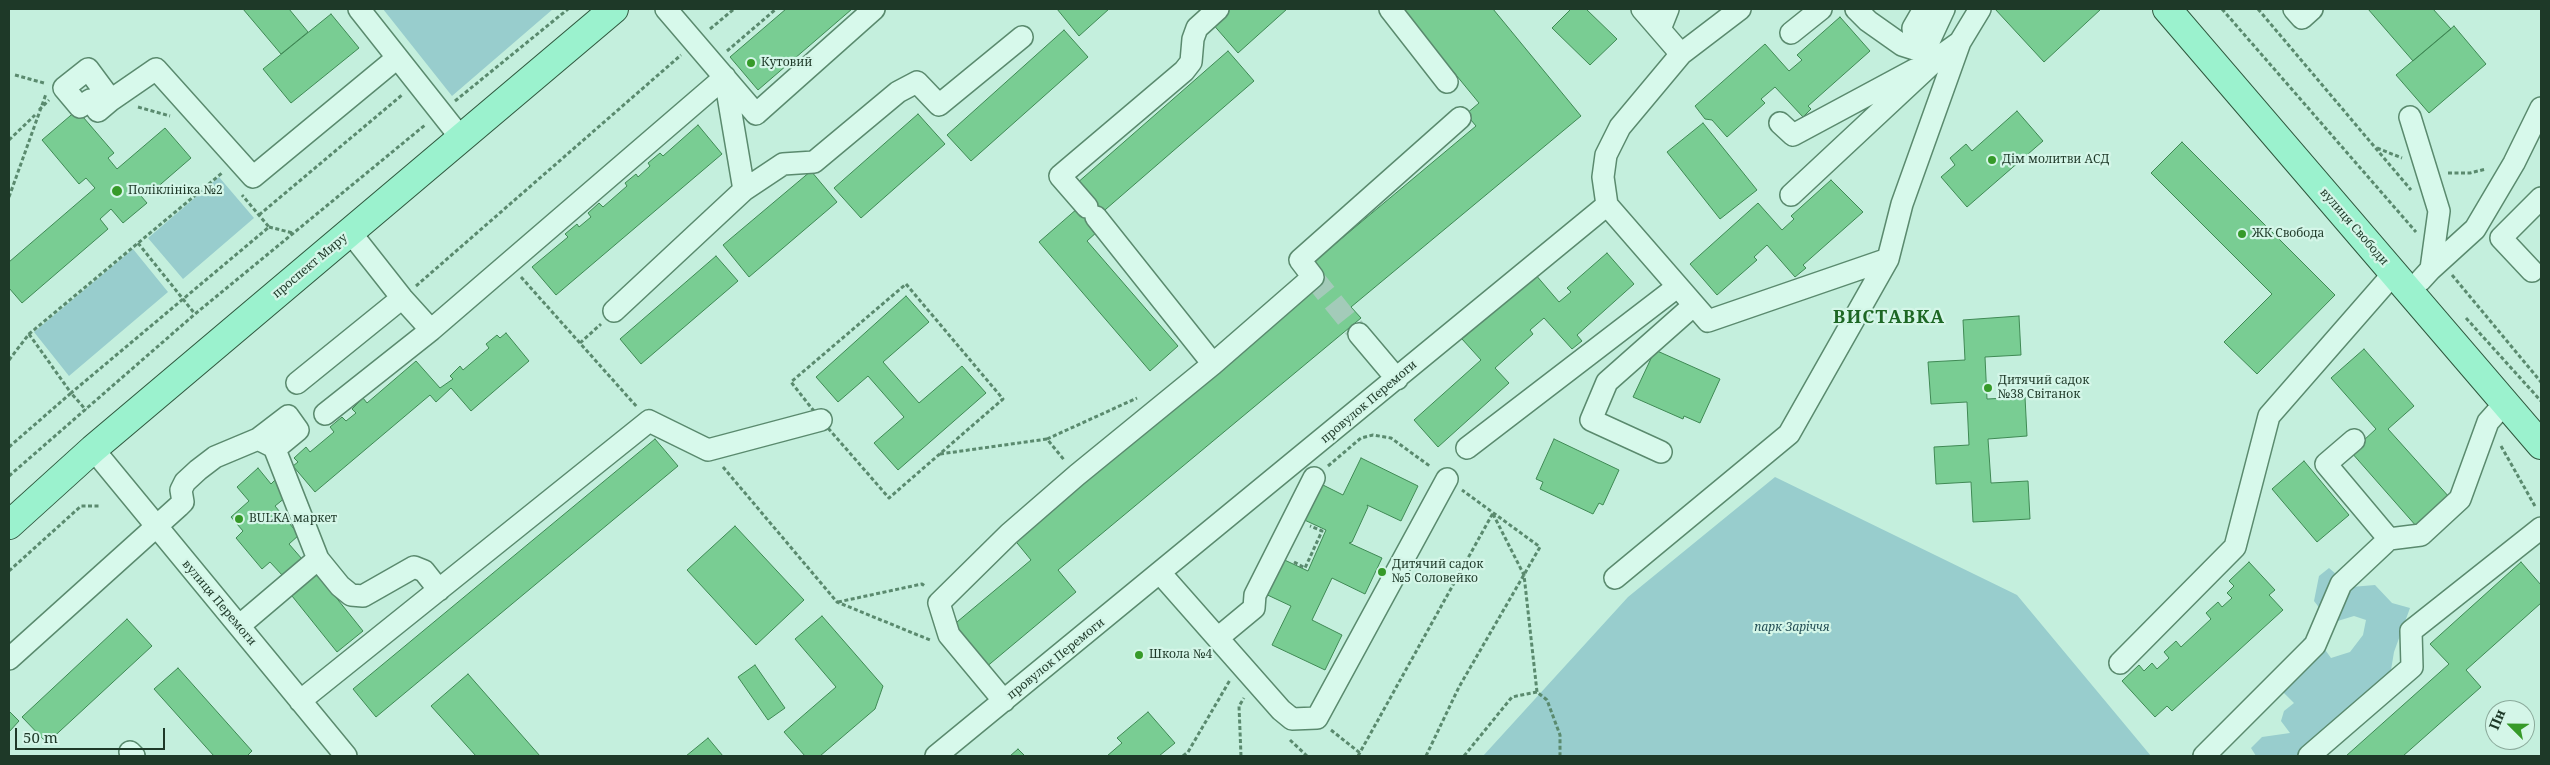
<!DOCTYPE html>
<html>
<head>
<meta charset="utf-8">
<style>
  body { margin:0 }
  #map { position:relative; width:2550px; height:765px; overflow:hidden; background:#c4efdd; font-family:"Noto Serif",serif }
  canvas { display:block }
  .frame { position:absolute; inset:0; border:10px solid #1e3928; pointer-events:none }
  .north { position:absolute; left:2485px; top:700px; width:50px; height:50px; box-sizing:border-box; background:#d4f6e8; border:1px solid #8baa9b; border-radius:50%; rotate:293deg; font-size:14px; font-weight:700; line-height:20px; text-align:center; color:#1e3928 }
  .north::after { content:''; display:block; margin:auto; width:18px; height:22px; background:#369a29; clip-path:polygon(50% 0,100% 100%,50% 72%,0 100%) }
  .scale { position:absolute; left:15px; top:728px; width:150px; height:22px; box-sizing:border-box; border:2px solid #1e3928; border-top:0; padding-left:6px; font-size:15px; line-height:18px; white-space:nowrap; color:#1e3928; -webkit-text-stroke:4px #d4f6e8; paint-order:stroke }
</style>
</head>
<body>
<div id="map">
<canvas width="2550" height="765"></canvas>
<div class="frame"></div>
<div class="north">Пн</div>
<div class="scale">50 m</div>
</div>
<script>
const context = document.querySelector('canvas').getContext('2d');
context.lineJoin = 'round';
function fill(path, color) { context.fillStyle = color; context.fill(path, 'evenodd'); }
const toPath = rows => new Path2D(rows.map(r => 'M' + r).join(''));
function stroke(path, color, width, dash) { context.strokeStyle = color; context.lineWidth = width; context.lineCap = dash ? 'butt' : 'round'; context.setLineDash(dash || []); context.stroke(path); }
function label(font, color, halo, rows, align = 'center') {
  context.font = font + ' "Noto Serif",serif'; context.lineWidth = 4.5; context.setLineDash([]); context.textBaseline = 'middle'; context.strokeStyle = halo; context.fillStyle = color; for (const [text, x, y, turn = 0] of rows) {
    context.save(); context.translate(x, y); context.rotate((+turn || 0) * Math.PI / 180); context.textAlign = isNaN(turn) ? turn : align; if (halo) context.strokeText(text, 0, 0); context.fillText(text, 0, 0); context.restore();
  }
}
fill(toPath([
  [383,9,553,9,452,96],
  [219,177,254,218,183,279,148,238],
  [133,249,168,292,69,376,34,332],
  [1775,477,2017,595,2151,756,1483,756,1628,597],
  [2329,568,2351,587,2375,585,2392,603,2410,608,2394,652,2389,682,2297,756,2256,756,2251,748,2262,737,2290,733,2281,721,2284,711,2294,703,2282,691,2304,638,2321,644,2331,658,2350,652,2363,635,2366,620,2354,616,2331,623,2314,601,2319,576]
]), '#98cdcd');
const building = toPath([
  [243,9,289,9,308,32,281,54,243,9],
  [786,9,852,9,758,90,730,57,786,9],
  [1057,9,1109,9,1079,36,1057,9],
  [1226,9,1287,9,1238,53,1211,22,1226,9],
  [1402,9,1493,9,1581,116,1351,307,1361,318,1058,570,1076,592,985,668,951,627,1031,560,1013,538,1324,280,1311,264,1476,126,1466,114,1479,103,1402,9],
  [1571,9,1586,9,1617,39,1590,65,1552,28,1571,9],
  [1995,9,2101,9,2044,62,1995,9],
  [2368,9,2433,9,2451,29,2413,61,2368,9],
  [331,14,359,48,291,103,263,69,331,14],
  [1840,17,1870,51,1808,106,1811,109,1803,117,1775,87,1761,99,1765,103,1727,137,1712,120,1705,119,1695,106,1765,44,1789,71,1802,60,1797,55,1840,17],
  [2454,26,2486,64,2429,113,2396,75,2454,26],
  [1064,30,1088,57,971,161,947,135,1064,30],
  [1228,51,1254,81,1091,222,1098,231,1087,241,1178,346,1150,371,1039,242,1078,208,1076,184,1228,51],
  [77,110,114,153,108,158,117,169,165,128,191,158,147,196,139,186,135,189,147,203,123,223,111,209,100,219,108,229,22,303,9,288,9,262,95,188,86,178,79,184,42,140,77,110],
  [2017,111,2043,141,1967,207,1941,177,1955,165,1950,158,1966,144,1972,151,2017,111],
  [918,114,945,144,861,218,834,188,918,114],
  [1703,123,1757,190,1720,219,1667,152,1703,123],
  [698,125,722,154,556,295,532,267,568,237,565,234,577,224,579,227,591,217,588,213,599,203,603,207,627,186,625,183,636,174,638,177,650,166,648,163,660,153,663,156,698,125],
  [2182,142,2335,295,2257,374,2224,342,2272,294,2151,173,2182,142],
  [811,171,837,202,749,277,723,245,811,171],
  [1831,180,1863,212,1803,265,1806,268,1795,277,1767,245,1754,257,1757,260,1717,295,1690,264,1758,203,1782,230,1794,219,1791,216,1831,180],
  [1607,253,1634,284,1577,335,1582,341,1572,349,1544,318,1530,330,1533,334,1495,368,1509,383,1438,447,1414,420,1481,360,1462,339,1535,274,1559,302,1571,292,1567,288,1607,253],
  [716,256,738,281,641,364,620,339,716,256],
  [906,296,929,322,883,362,919,403,962,366,986,393,898,470,874,443,904,417,868,376,838,402,816,377,906,296],
  [2019,316,2021,355,1985,357,1987,399,2025,397,2027,436,1988,439,1991,483,2028,481,2030,519,1973,522,1971,482,1936,484,1934,447,1969,445,1967,402,1931,404,1928,362,1965,360,1963,320,2019,316],
  [506,333,529,361,471,411,451,388,436,402,430,395,315,492,293,466,298,462,294,458,306,447,310,452,334,432,330,427,342,417,346,421,356,413,352,409,363,398,367,403,416,361,440,388,453,379,450,376,460,366,463,370,489,348,486,344,497,335,500,338,506,333],
  [2364,349,2414,406,2388,429,2450,498,2417,527,2351,452,2376,429,2331,378,2364,349],
  [1655,350,1720,379,1700,423,1684,416,1683,419,1633,397,1655,350],
  [655,439,678,466,376,717,353,689,655,439],
  [1554,439,1619,470,1603,505,1599,503,1593,514,1540,489,1543,482,1536,479,1554,439],
  [1361,458,1418,486,1401,521,1367,505,1368,507,1352,542,1349,543,1382,558,1365,594,1332,578,1312,620,1342,635,1325,670,1272,645,1291,606,1259,591,1276,556,1308,571,1326,530,1298,517,1315,481,1343,495,1361,458],
  [2304,461,2349,515,2317,542,2272,489,2304,461],
  [258,468,271,484,278,477,291,493,275,506,299,535,289,544,302,559,283,576,270,562,262,569,236,538,243,531,231,517,249,501,237,487,258,468],
  [735,526,804,600,756,645,687,570,735,526],
  [2249,562,2275,590,2269,595,2283,610,2172,711,2167,706,2155,717,2122,681,2139,665,2144,671,2152,663,2157,669,2169,658,2164,652,2176,641,2181,647,2211,619,2206,613,2218,602,2222,607,2232,598,2227,593,2234,586,2229,581,2249,562],
  [2521,562,2541,585,2541,603,2466,670,2481,687,2403,756,2346,756,2449,664,2430,644,2521,562],
  [314,570,363,631,337,652,288,591,314,570],
  [822,616,883,686,875,709,820,756,805,756,784,732,836,687,795,639,822,616],
  [127,619,152,646,47,743,22,717,127,619],
  [755,665,785,708,768,720,738,677,755,665],
  [178,668,252,751,247,756,214,756,154,689,178,668],
  [468,674,540,756,476,756,431,706,468,674],
  [9,711,19,721,9,732,9,711],
  [1148,712,1175,743,1159,756,1107,756,1122,743,1117,738,1148,712],
  [708,738,723,756,686,756,708,738],
  [1018,749,1025,756,1010,756,1018,749]
]);
fill(building, '#79cd93');
stroke(building, '#3f8954', 1);
stroke(toPath([
  [1313,277,1359,334]
]), '#a3cbb9', 21, [21, 11]);
const minor = toPath([
  [359,9,461,138],
  [666,9,756,114,874,9],
  [1390,9,1447,82],
  [1642,9,1681,54],
  [1856,9,1868,21,1902,45,1927,53],
  [1924,9,1913,28,1915,43,1924,52,1944,9],
  [2294,9,2302,18,2312,9],
  [1660,29,1668,9],
  [1791,33,1821,9],
  [111,100,98,111,90,100,80,107,64,88,88,69,111,100,156,69,253,177,397,58],
  [2410,117,2439,211,2431,269,2420,281],
  [1780,123,1793,135,1914,70],
  [744,190,783,164,814,162,898,92,917,82,939,105,1022,37],
  [1791,195,1939,57,1960,42],
  [1607,205,1708,321,1888,259,1902,204,1960,42,1980,9],
  [1087,207,1060,176,1184,71,1191,62,1193,39,1197,28,1218,9],
  [1096,217,1213,364],
  [350,232,402,298,431,330,725,77],
  [2431,269,2475,229,2514,163,2541,108],
  [2532,271,2501,238,2541,198],
  [614,311,744,190,725,78],
  [1359,334,1397,379],
  [297,383,402,298],
  [325,414,431,330],
  [258,439,288,416,298,430,275,449],
  [2354,440,2326,464,2389,539,2421,535,2460,499,2488,422,2505,403],
  [1467,448,1677,287],
  [93,449,346,756],
  [1661,452,1591,420,1607,382,1694,305],
  [1161,574,1281,710,1292,719,1317,718,1447,479],
  [1615,578,1789,434,1888,259],
  [239,626,318,559],
  [1219,637,1254,608,1255,595,1314,478],
  [9,659,179,506,183,502,181,490,185,482,198,470,215,457,258,439,274,447,318,559,340,586,351,595,363,596,414,567,424,571,439,590],
  [2120,663,2235,547,2269,416,2394,273],
  [300,701,649,421,708,450,821,420],
  [1004,701,949,635,939,603,1009,534,1077,475,1213,364,1313,277,1300,260,1460,118],
  [130,752,134,756],
  [936,756,1607,205,1603,177,1606,155,1620,127,1681,54,1740,9],
  [2204,756,2315,645,2341,584,2389,539],
  [2309,756,2412,667,2411,631,2541,528]
]);
const major = toPath([
  [2167,9,2541,445],
  [9,525,93,449,614,9]
]);
stroke(minor, '#5a8a6e', 24);
stroke(major, '#2e573d', 30);
stroke(toPath([
  [2222,9,2416,232],
  [2258,9,2411,190],
  [710,29,734,9],
  [727,51,776,9],
  [15,75,44,83],
  [455,101,568,9],
  [138,107,170,116],
  [39,110,49,100],
  [9,140,35,115],
  [2377,148,2402,158],
  [2448,173,2470,173,2486,169],
  [9,197,46,94],
  [259,215,402,95],
  [269,227,293,233],
  [138,243,195,314],
  [2452,275,2541,382],
  [521,277,637,407],
  [906,284,1003,399,889,498,821,420,791,382,906,284],
  [416,286,681,55],
  [2466,318,2541,401],
  [29,334,71,393,269,227,242,195],
  [580,343,601,324],
  [9,360,29,334,222,173],
  [1047,439,1137,398],
  [2501,446,2536,508],
  [9,447,71,393,86,410],
  [940,454,1047,439,1065,461],
  [1328,466,1361,438,1373,435,1391,438,1431,467],
  [723,467,837,602,930,640],
  [9,476,195,314,425,125],
  [1493,514,1524,575,1537,692,1547,700,1560,735,1560,756],
  [1294,562,1305,568,1322,531,1310,526],
  [9,571,81,506,99,506],
  [838,602,922,584,926,587],
  [1331,730,1360,753],
  [1290,740,1307,756],
  [1183,756,1188,752,1230,680],
  [1241,756,1239,706,1244,698],
  [1358,756,1493,513],
  [1426,756,1459,687,1540,547,1462,490],
  [1464,756,1512,697,1537,692]
]), '#5a8a6e', 3, [4, 2.5]);
stroke(minor, '#d7f9eb', 21);
stroke(major, '#9bf2ce', 28);
for (const [x, y, r, color] of [
  [751,63,5,"#369a29"],
  [1992,160,5,"#369a29"],
  [117,191,6,"#369a29"],
  [2242,234,5,"#369a29"],
  [1988,388,5,"#369a29"],
  [239,519,5,"#369a29"],
  [1382,572,5,"#369a29"],
  [1139,655,5,"#369a29"]
]) { const dot = new Path2D(); dot.arc(x, y, r, 0, 2 * Math.PI); context.fillStyle = color; context.fill(dot); stroke(dot, '#d4f6e8', 2); }
label('12px', '#1e3928', '#d4f6e8', [
  ["Кутовий",761,63],
  ["Дім молитви АСД",2002,160],
  ["Поліклініка №2",128,191],
  ["ЖК Свобода",2252,234],
  ["Дитячий садок",1998,381],
  ["№38 Світанок",1998,395],
  ["BULKA маркет",249,519],
  ["Дитячий садок",1392,565],
  ["№5 Соловейко",1392,579],
  ["Школа №4",1149,655]
], 'left');
label('12px', '#1e3928', '#d4f6e8', [
  ["вулиця Свободи",2354,227,49],
  ["проспект Миру",310,266,-40],
  ["провулок Перемоги",1369,402,-40],
  ["вулиця Перемоги",219,603,50],
  ["провулок Перемоги",1056,659,-39]
]);
label('italic 12px', '#254f56', '#d4f6e8', [
  ["парк Заріччя",1792,628]
]);
context.letterSpacing = '1px';
label('bold 18px', '#1d6724', '#d4f6e8', [
  ["ВИСТАВКА",1889,318]
]);
context.letterSpacing = '0px';
</script>
</body>
</html>
